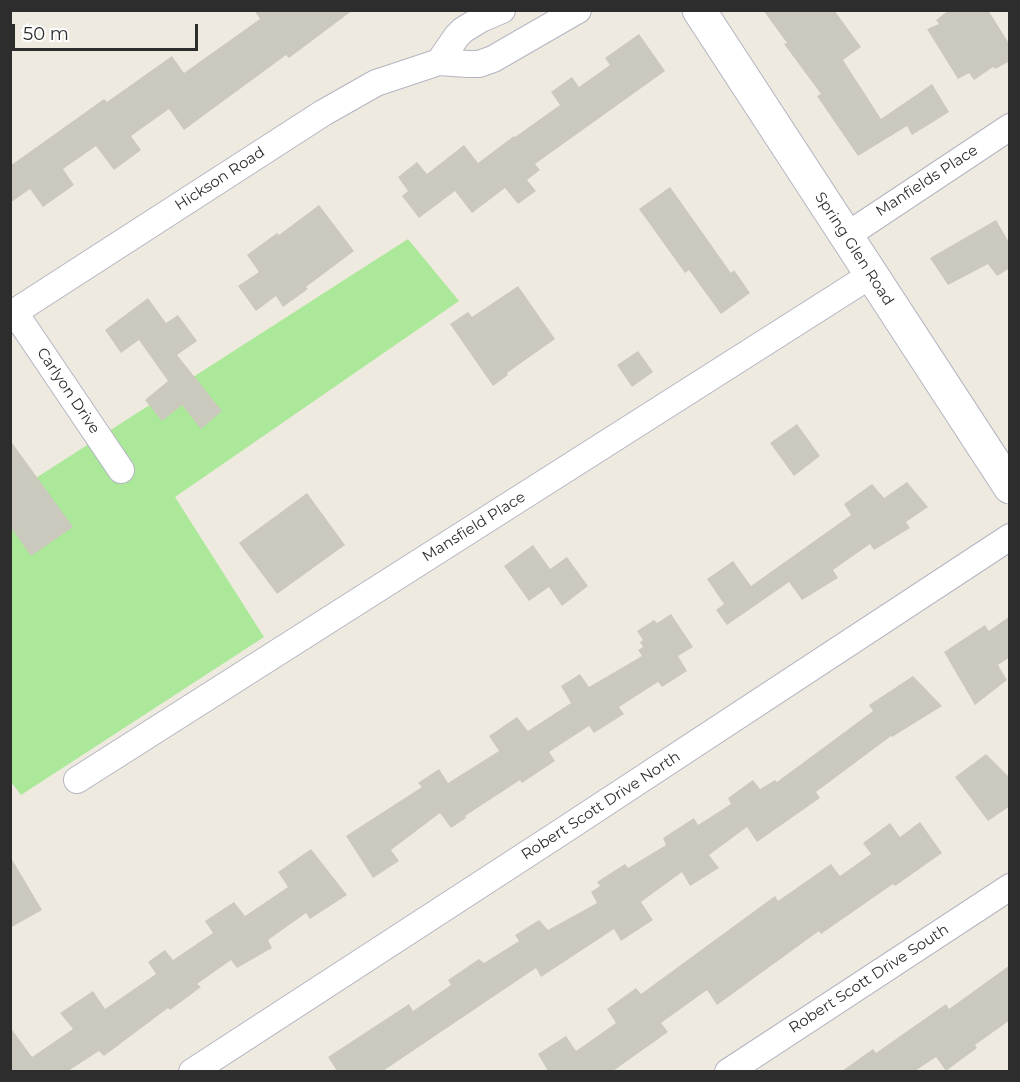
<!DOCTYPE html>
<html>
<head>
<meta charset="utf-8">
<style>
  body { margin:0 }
  #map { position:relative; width:1020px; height:1082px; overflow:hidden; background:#efeadf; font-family:Montserrat,sans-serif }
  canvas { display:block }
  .frame { position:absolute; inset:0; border:12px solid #2d2d2d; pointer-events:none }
  .scale { position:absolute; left:12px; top:24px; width:186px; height:27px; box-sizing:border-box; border:3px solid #2d2d2d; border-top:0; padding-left:8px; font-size:18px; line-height:21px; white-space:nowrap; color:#2d2d2d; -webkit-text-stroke:4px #fff; paint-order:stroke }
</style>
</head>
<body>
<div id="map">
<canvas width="1020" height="1082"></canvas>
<div class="frame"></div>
<div class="scale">50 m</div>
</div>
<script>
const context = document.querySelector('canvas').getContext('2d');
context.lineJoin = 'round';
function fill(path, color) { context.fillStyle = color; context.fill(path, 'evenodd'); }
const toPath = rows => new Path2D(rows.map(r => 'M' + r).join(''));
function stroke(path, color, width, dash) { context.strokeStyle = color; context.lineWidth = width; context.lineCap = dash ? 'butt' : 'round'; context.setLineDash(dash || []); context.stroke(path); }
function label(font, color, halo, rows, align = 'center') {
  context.font = font + ' Montserrat,sans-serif'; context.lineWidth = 6; context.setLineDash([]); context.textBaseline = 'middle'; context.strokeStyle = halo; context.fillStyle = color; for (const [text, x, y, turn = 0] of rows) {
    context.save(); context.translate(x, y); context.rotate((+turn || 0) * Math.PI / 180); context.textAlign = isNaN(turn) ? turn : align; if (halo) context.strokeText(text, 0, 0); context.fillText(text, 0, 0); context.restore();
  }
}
fill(toPath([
  [408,239,459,301,175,497,264,637,21,795,11,782,11,494]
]), '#abe899');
fill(toPath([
  [254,10,353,10,289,58,286,55,184,130,169,109,131,136,141,150,114,170,96,146,63,169,74,185,43,207,30,189,10,203,10,166,104,99,107,102,172,56,184,73,260,19],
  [763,10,834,10,861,47,843,60,881,119,932,84,949,112,912,135,907,126,858,156,817,96,821,94,784,44,787,43],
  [949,10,988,10,1010,45,1010,61,995,69,993,67,974,80,969,73,958,79,927,29,939,24,936,20],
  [639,34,665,71,535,164,540,170,527,180,536,191,518,204,505,188,472,213,455,191,419,218,402,196,408,191,398,177,417,162,427,174,464,145,478,163,514,136,515,137,560,105,551,92,572,77,579,87,610,65,605,58],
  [670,187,731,273,734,270,750,293,721,314,689,270,685,273,639,209],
  [319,205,354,251,306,287,308,289,283,307,276,296,256,311,238,286,259,272,247,255,277,233,279,235],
  [996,220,1010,244,1010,268,997,276,988,264,948,285,930,258],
  [518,286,555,339,507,373,508,375,493,386,450,324,468,312,472,317],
  [148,298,166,323,178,315,197,341,177,355,222,411,201,429,182,405,162,421,145,400,168,381,139,340,121,353,105,330],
  [638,351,653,372,632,387,617,365],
  [797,424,820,456,794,476,770,443],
  [10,440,73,527,31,556,10,526],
  [907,482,928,507,906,522,910,528,874,550,870,544,833,570,838,578,802,600,789,582,727,625,716,610,724,604,707,579,733,561,751,586,851,515,844,504,872,484,884,498],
  [307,493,345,545,277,594,239,543],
  [533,545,550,569,567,557,588,586,562,606,549,587,529,601,504,566],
  [671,614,693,647,678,656,687,671,662,687,658,682,619,707,624,714,594,733,589,726,549,752,555,761,522,783,520,780,465,816,466,818,451,828,440,813,391,850,399,861,373,878,346,836,422,787,418,783,439,769,448,783,499,751,489,736,517,717,528,731,571,703,561,686,580,674,589,687,642,656,638,650,643,647,640,642,643,640,637,631,654,620,657,623],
  [1010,616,1010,657,998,665,1007,680,975,705,944,652,985,625,989,631],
  [913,676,942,706,892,737,891,736,816,792,820,798,757,842,747,827,709,855,719,868,690,886,682,872,641,902,653,920,621,941,614,929,541,977,536,968,383,1071,337,1071,328,1057,409,1004,413,1011,451,985,448,980,479,959,484,963,519,941,515,935,539,920,548,930,597,903,591,892,600,886,597,882,625,864,628,868,666,845,663,838,694,818,698,825,731,804,728,798,753,780,760,789,775,780,777,782,873,711,869,705],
  [986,754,1010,778,1010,806,988,821,955,777],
  [920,822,942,853,895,886,893,884,821,934,819,931,717,1005,707,990,661,1023,668,1032,613,1071,548,1071,538,1054,566,1036,576,1051,616,1023,607,1009,636,988,641,994,775,896,778,901,831,864,840,876,871,854,863,843,890,823,900,837],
  [311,849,347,895,310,919,306,913,268,940,272,948,237,968,231,960,197,984,201,987,170,1010,168,1008,104,1056,99,1051,68,1071,10,1071,10,1027,32,1057,73,1029,60,1013,93,991,105,1009,156,974,148,962,165,950,173,960,213,933,205,921,234,902,245,916,288,887,278,872],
  [10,856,42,910,10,928],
  [1010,965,1010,1020,975,1045,977,1048,946,1071,936,1057,915,1071,842,1071,873,1049,876,1053,946,1004,949,1009]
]), '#cbc8bd');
const minor = toPath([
  [439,62,457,36,463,30,481,19,502,10],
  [846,236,1010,127],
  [15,313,121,470],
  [10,315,323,113,376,83,439,62,468,64,479,64,493,59,578,10],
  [77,780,871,275],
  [192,1072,555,836,1010,537],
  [728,1072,1010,887]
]);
const tertiary = toPath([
  [699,10,1010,487]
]);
stroke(minor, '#b3b4c1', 28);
stroke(tertiary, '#b3b4c1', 35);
stroke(minor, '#fff', 26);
stroke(tertiary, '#fff', 33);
label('15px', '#2d2d2d', '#fff', [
  ["Hickson Road",220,179,-33],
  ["Manfields Place",927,181,-33],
  ["Spring Glen Road",854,249,57],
  ["Carlyon Drive",68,391,56],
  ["Mansfield Place",474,527,-32],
  ["Robert Scott Drive North",601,806,-33],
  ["Robert Scott Drive South",869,979,-33]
]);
</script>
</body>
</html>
